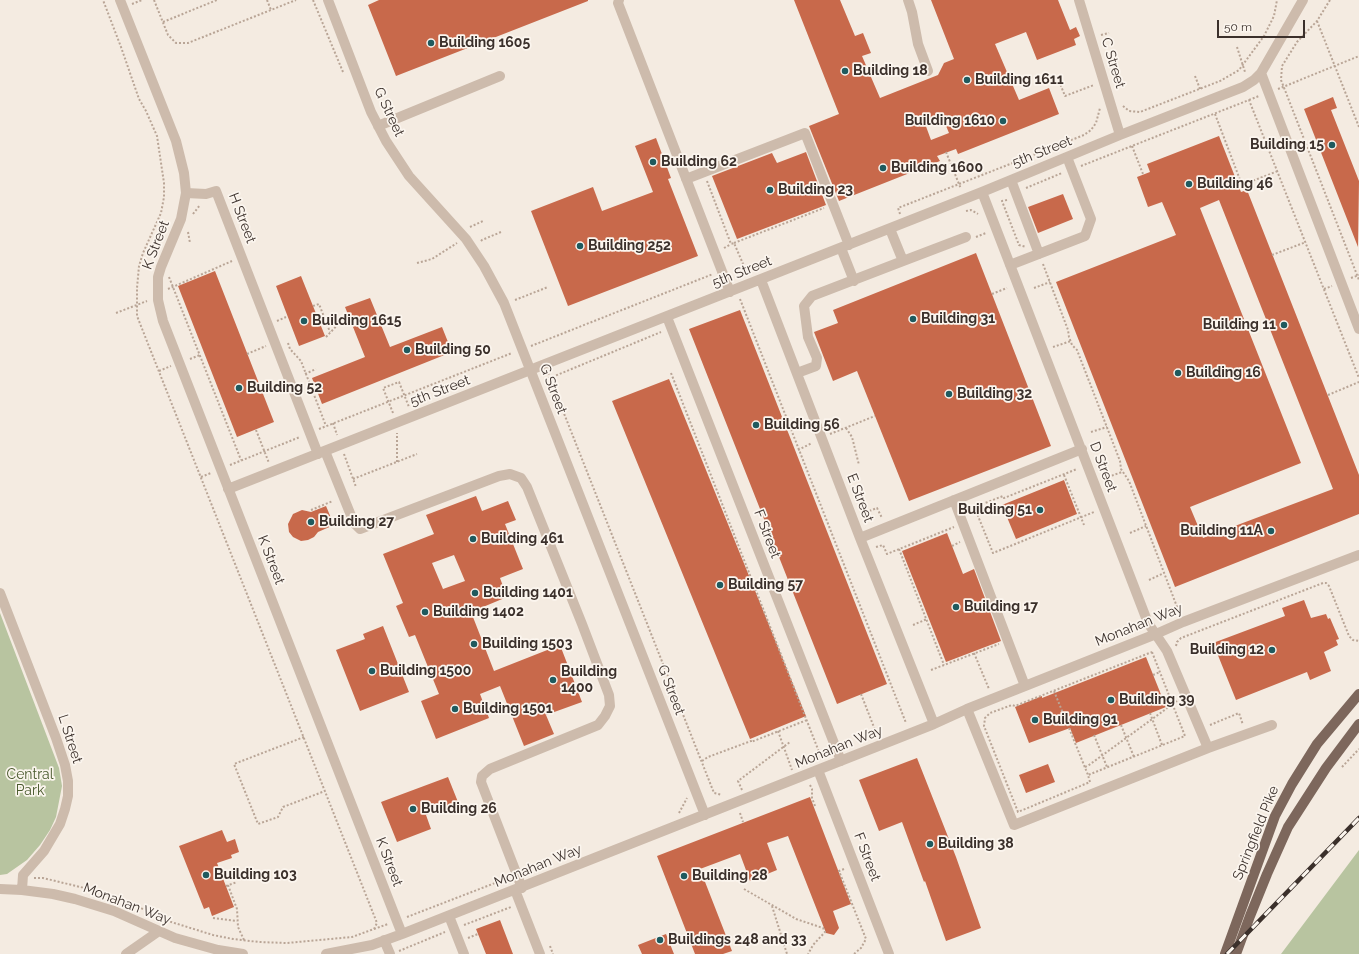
<!DOCTYPE html>
<html>
<head>
<meta charset="utf-8">
<style>
  body { margin:0 }
  #map { position:relative; width:1359px; height:954px; overflow:hidden; background:#f4ebe1; font-family:Raleway,sans-serif }
  canvas { display:block }
  .scale { position:absolute; left:1217px; top:20px; width:88px; height:18px; box-sizing:border-box; border:2px solid #3b302b; border-top:0; padding-left:5px; font-size:12px; line-height:14px; white-space:nowrap; color:#3b302b; -webkit-text-stroke:3px #fbf5ee; paint-order:stroke }
</style>
</head>
<body>
<div id="map">
<canvas width="1359" height="954"></canvas>
<div class="scale">50 m</div>
</div>
<script>
const context = document.querySelector('canvas').getContext('2d');
context.lineJoin = 'round';
function fill(path, color) { context.fillStyle = color; context.fill(path, 'evenodd'); }
const toPath = rows => new Path2D(rows.map(r => 'M' + r).join(''));
function stroke(path, color, width, dash) { context.strokeStyle = color; context.lineWidth = width; context.lineCap = dash ? 'butt' : 'round'; context.setLineDash(dash || []); context.stroke(path); }
function label(font, color, halo, rows, align = 'center') {
  context.font = font + ' Raleway,sans-serif'; context.lineWidth = 3.5; context.setLineDash([]); context.textBaseline = 'middle'; context.strokeStyle = halo; context.fillStyle = color; for (const [text, x, y, turn = 0] of rows) {
    context.save(); context.translate(x, y); context.rotate((+turn || 0) * Math.PI / 180); context.textAlign = isNaN(turn) ? turn : align; if (halo) context.strokeText(text, 0, 0); context.fillText(text, 0, 0); context.restore();
  }
}
fill(toPath([
  [0,613,59,768,62,786,56,817,50,830,40,845,27,860,7,874,0,875],
  [1359,850,1359,954,1281,954]
]), '#b8c4a0');
fill(toPath([
  [379,0,588,0,588,1,396,76,368,5],
  [794,0,840,0,855,36,863,33,871,53,862,56,880,98,938,75,944,63,954,59,931,0,1058,0,1070,30,1076,27,1080,36,1074,39,1076,45,1037,60,1026,32,995,44,1019,100,1049,88,1059,114,958,154,956,149,937,156,940,161,839,201,809,126,839,114],
  [941,114,949,133,931,140,924,121],
  [1333,97,1337,108,1331,110,1359,181,1358,247,1304,109],
  [1219,136,1241,192,1247,190,1359,475,1359,514,1175,587,1056,282,1176,235,1162,202,1148,207,1137,177,1150,172,1147,164],
  [1219,200,1333,489,1203,538,1190,507,1301,463,1200,208],
  [656,138,671,178,668,179,698,256,568,306,531,211,593,187,602,211,653,192,635,146],
  [806,152,826,205,737,239,712,176,772,153,777,163],
  [1063,194,1073,219,1038,233,1028,207],
  [976,253,1051,446,909,501,857,371,833,381,814,332,838,323,833,310],
  [215,271,274,422,237,437,178,286],
  [301,276,325,336,299,346,276,286],
  [370,298,390,347,442,327,452,352,322,404,312,378,365,357,345,307],
  [740,310,887,684,837,704,689,329],
  [669,379,806,716,750,739,612,401],
  [1064,480,1077,514,1016,539,1002,505],
  [476,496,482,511,508,501,516,520,505,524,523,569,500,578,507,597,471,612,494,671,560,645,582,702,546,715,554,734,524,746,500,686,480,694,489,718,436,739,421,701,439,694,415,635,409,637,396,606,403,603,383,554,434,534,426,515],
  [454,555,465,581,443,589,432,563],
  [326,506,334,525,318,532,314,537,308,540,301,541,293,537,289,532,288,524,293,514,302,510,311,512],
  [947,533,963,574,974,569,1001,641,946,662,902,551],
  [1304,600,1311,618,1326,614,1328,619,1330,618,1339,639,1336,640,1338,645,1324,652,1331,671,1310,680,1307,672,1236,700,1213,643,1285,616,1282,608],
  [383,626,409,692,360,711,336,650,365,639,363,634],
  [1146,657,1166,707,1076,743,1070,728,1029,743,1015,707,1042,696,1042,698],
  [917,758,956,857,981,928,946,941,925,881,924,882,902,822,879,831,859,780],
  [1048,764,1055,782,1026,793,1019,775],
  [448,777,458,802,426,815,431,829,397,842,381,802],
  [810,797,851,904,833,911,839,928,834,935,826,933,788,836,767,843,777,870,750,881,740,854,700,869,732,951,723,954,695,954,657,856],
  [222,830,227,842,235,839,239,852,231,855,232,858,217,863,234,907,212,916,209,907,204,909,179,846],
  [500,920,513,954,486,954,476,929],
  [666,934,674,954,642,954,638,945]
]), '#c8694b');
stroke(toPath([
  [154,0,168,35,176,43,188,43,296,0],
  [267,0,271,10],
  [313,0,343,72],
  [1330,0,1317,21,1297,42,1282,66,1281,80,1359,280],
  [132,4,142,0],
  [1317,21,1359,127],
  [163,22,217,0],
  [1101,35,1109,33],
  [1237,47,1245,72],
  [1195,76,1200,89],
  [1059,81,1065,96,1094,85],
  [1278,89,1359,56],
  [1249,100,1259,96],
  [1123,106,1129,111,1140,112,1220,81,1239,70,1264,36,1274,16,1277,0],
  [1215,114,1242,185,1278,171],
  [1132,146,1143,174],
  [946,152,961,189],
  [1081,166,1249,100,1359,378],
  [707,181,731,244,734,243,747,273],
  [1026,188,1062,173],
  [1007,200,1002,201,1019,245,1026,247],
  [966,211,971,210,978,214],
  [193,214,200,205],
  [900,214,898,208,1084,135,1091,130,1096,123,1100,108],
  [470,227,483,221],
  [188,232,190,243],
  [976,237,986,233],
  [481,241,482,240,501,232],
  [734,243,824,208],
  [724,248,731,244],
  [1272,255,1306,242],
  [417,263,432,259,457,243],
  [1043,264,1068,330,1069,337,1072,345,1077,350,1120,461,1121,469,1129,481,1179,612],
  [169,277,241,460],
  [1351,278,1359,275],
  [1034,288,1050,282],
  [168,289,232,261],
  [1324,289,1332,286],
  [992,294,1007,288],
  [740,299,906,723],
  [515,300,548,287],
  [313,306,319,304,330,332],
  [116,313,147,301],
  [277,321,286,317],
  [326,337,345,317],
  [288,343,290,349,301,361,326,426],
  [531,346,713,274],
  [1053,347,1071,341],
  [247,354,266,346],
  [190,359,200,355],
  [159,371,171,366],
  [548,373,714,793,722,795],
  [671,373,821,757],
  [305,374,316,369],
  [545,380,661,332],
  [1328,395,1359,382],
  [393,413,383,388,399,382,409,407],
  [333,423,337,435],
  [846,428,852,437,859,465],
  [319,429,512,353],
  [256,430,269,463],
  [1091,432,1107,427],
  [830,434,875,416],
  [798,450,812,443],
  [344,454,356,487],
  [397,462,397,433],
  [230,465,300,437],
  [1064,475,1084,525],
  [201,477,211,473],
  [1108,477,1122,472],
  [353,479,417,454],
  [311,510,333,501],
  [976,511,993,553,1094,512],
  [970,513,978,510,980,505,1003,496,1004,498,1077,469],
  [862,514,877,508,882,518],
  [1130,533,1146,526],
  [952,546,960,542],
  [876,547,883,545,887,554,954,527],
  [899,549,944,665],
  [1149,580,1164,573],
  [913,625,927,619],
  [1176,646,1177,642,1181,638,1323,583,1326,583,1329,586,1349,636,1353,640,1359,641],
  [1152,652,1185,736,1088,775,1090,782,1018,812,984,726,985,718,990,713,1012,705,1015,706,1152,652],
  [974,653,989,689],
  [931,670,999,644],
  [1153,675,1160,672],
  [1054,691,1088,775],
  [861,694,877,735],
  [1150,713,1162,745],
  [1121,725,1134,757],
  [1210,725,1239,713,1243,725],
  [778,731,792,770],
  [1094,735,1107,767],
  [304,737,234,764,258,824,278,817,283,807,325,791],
  [702,761,708,757,751,741,751,742,807,720],
  [1085,767,1089,765,1177,701],
  [1342,767,1359,749],
  [810,785,812,789,812,798,815,806],
  [742,790,738,781,790,742],
  [679,813,687,798],
  [740,813,743,822],
  [844,869,839,871,866,939,861,948,854,954],
  [34,878,43,878,101,892,126,901,168,921,213,935,233,939,259,942,287,943,352,937,374,929,377,923,137,316,137,288,139,266,143,253,161,213,164,197,164,183,157,136,146,111,139,99,121,47,103,0],
  [228,885,237,909,238,927,244,940],
  [226,886,237,882],
  [744,889,796,919,823,928,825,932,813,945,808,954],
  [772,906,787,954],
  [407,917,508,878],
  [213,918,237,921],
  [464,925,511,907],
  [374,929,388,924],
  [468,938,478,934],
  [550,946,553,954],
  [399,951,445,932]
]), '#b9a596', 2, [2, 2]);
stroke(toPath([
  [120,0,176,141,184,173,186,193,181,219,161,267,158,277,158,300,163,321,402,934],
  [328,0,371,112,386,141,409,176,466,239,484,266,504,303,705,815],
  [619,0,618,3,730,292],
  [908,0,912,12,918,44,928,71],
  [1079,0,1120,135],
  [1261,73,1359,329],
  [378,126,500,76],
  [686,179,805,133,849,245],
  [1011,180,1039,254],
  [982,192,1148,623,1167,651,1208,748],
  [186,193,206,194,216,191,318,454],
  [841,248,854,281],
  [903,261,966,237],
  [1010,265,1085,236,1091,219,1067,157],
  [761,280,860,538,934,724],
  [667,317,841,761],
  [797,373,816,366,817,358,808,337,804,306,812,296,903,261,890,229],
  [325,451,354,523,360,529,499,476,510,474,521,478,527,487,582,624,609,695,610,706,605,716,598,725,490,769,482,776,481,782,522,888],
  [228,489,982,192,1120,135,1243,87,1254,80,1261,73,1303,0],
  [954,500,1025,686],
  [860,538,1082,449],
  [0,593,56,738,65,765,68,781,68,796,65,809,60,824,44,851,23,875,22,890],
  [967,709,1014,825,1208,748,1272,725],
  [818,770,889,954],
  [0,889,22,890,53,894,75,899,114,911,175,938,218,950,243,954],
  [515,890,540,954],
  [449,916,464,954],
  [384,940,390,954],
  [126,954,159,931],
  [326,954,372,945,402,934,934,724,967,709,1156,634,1183,622,1359,555]
]), '#cdbbac', 10);
stroke(toPath([
  [1225,954,1275,816,1292,784,1317,744,1359,694],
  [1236,954,1250,916,1267,874,1288,827,1326,768,1359,724]
]), '#7d675c', 10);
const rail = toPath([
  [1227,954,1359,818]
]);
stroke(rail, '#3b302b', 4.5);
stroke(rail, '#fbf5ee', 3, [9]);
for (const [x, y, r, color] of [
  [431,43,4,"#1f5a5e"],
  [845,71,4,"#1f5a5e"],
  [967,80,4,"#1f5a5e"],
  [1003,121,4,"#1f5a5e"],
  [1332,145,4,"#1f5a5e"],
  [653,162,4,"#1f5a5e"],
  [883,168,4,"#1f5a5e"],
  [1189,184,4,"#1f5a5e"],
  [770,190,4,"#1f5a5e"],
  [580,246,4,"#1f5a5e"],
  [913,319,4,"#1f5a5e"],
  [304,321,4,"#1f5a5e"],
  [1284,325,4,"#1f5a5e"],
  [407,350,4,"#1f5a5e"],
  [1178,373,4,"#1f5a5e"],
  [239,388,4,"#1f5a5e"],
  [949,394,4,"#1f5a5e"],
  [756,425,4,"#1f5a5e"],
  [1040,510,4,"#1f5a5e"],
  [311,522,4,"#1f5a5e"],
  [1271,531,4,"#1f5a5e"],
  [473,539,4,"#1f5a5e"],
  [720,585,4,"#1f5a5e"],
  [475,593,4,"#1f5a5e"],
  [956,607,4,"#1f5a5e"],
  [425,612,4,"#1f5a5e"],
  [474,644,4,"#1f5a5e"],
  [1272,650,4,"#1f5a5e"],
  [372,671,4,"#1f5a5e"],
  [553,680,4,"#1f5a5e"],
  [1111,700,4,"#1f5a5e"],
  [455,709,4,"#1f5a5e"],
  [1035,720,4,"#1f5a5e"],
  [413,809,4,"#1f5a5e"],
  [930,844,4,"#1f5a5e"],
  [206,875,4,"#1f5a5e"],
  [684,876,4,"#1f5a5e"],
  [660,940,4,"#1f5a5e"]
]) { const dot = new Path2D(); dot.arc(x, y, r, 0, 2 * Math.PI); context.fillStyle = color; context.fill(dot); stroke(dot, '#fbf5ee', 1.5); }
label('bold 14px', '#3b302b', '#fbf5ee', [
  ["Building 1605",439,43],
  ["Building 18",853,71],
  ["Building 1611",975,80],
  ["Building 1610",995,121,"right"],
  ["Building 15",1324,145,"right"],
  ["Building 62",661,162],
  ["Building 1600",891,168],
  ["Building 46",1197,184],
  ["Building 23",778,190],
  ["Building 252",588,246],
  ["Building 31",921,319],
  ["Building 1615",312,321],
  ["Building 11",1276,325,"right"],
  ["Building 50",415,350],
  ["Building 16",1186,373],
  ["Building 52",247,388],
  ["Building 32",957,394],
  ["Building 56",764,425],
  ["Building 51",1032,510,"right"],
  ["Building 27",319,522],
  ["Building 11A",1263,531,"right"],
  ["Building 461",481,539],
  ["Building 57",728,585],
  ["Building 1401",483,593],
  ["Building 17",964,607],
  ["Building 1402",433,612],
  ["Building 1503",482,644],
  ["Building 12",1264,650,"right"],
  ["Building 1500",380,671],
  ["Building",561,672],
  ["1400",561,688],
  ["Building 39",1119,700],
  ["Building 1501",463,709],
  ["Building 91",1043,720],
  ["Building 26",421,809],
  ["Building 38",938,844],
  ["Building 103",214,875],
  ["Building 28",692,876],
  ["Buildings 248 and 33",668,940]
], 'left');
label('14px', '#3b302b', '#fbf5ee', [
  ["C Street",1113,63,73],
  ["G Street",389,112,65],
  ["5th Street",1042,152,-22],
  ["H Street",242,218,69],
  ["K Street",156,245,-69],
  ["5th Street",742,272,-22],
  ["G Street",553,389,69],
  ["5th Street",440,391,-21],
  ["D Street",1103,467,69],
  ["E Street",860,498,69],
  ["F Street",767,534,69],
  ["K Street",271,560,69],
  ["Monahan Way",1139,625,-22],
  ["G Street",671,690,69],
  ["L Street",70,739,72],
  ["Monahan Way",839,747,-22],
  ["Springfield Pike",1256,833,-68],
  ["F Street",867,857,69],
  ["K Street",389,862,69],
  ["Monahan Way",538,866,-22],
  ["Monahan Way",127,904,21]
]);
label('14px', '#4a5a2e', '#fbf5ee', [
  ["Central",30,775],
  ["Park",30,791]
]);
</script>
</body>
</html>
